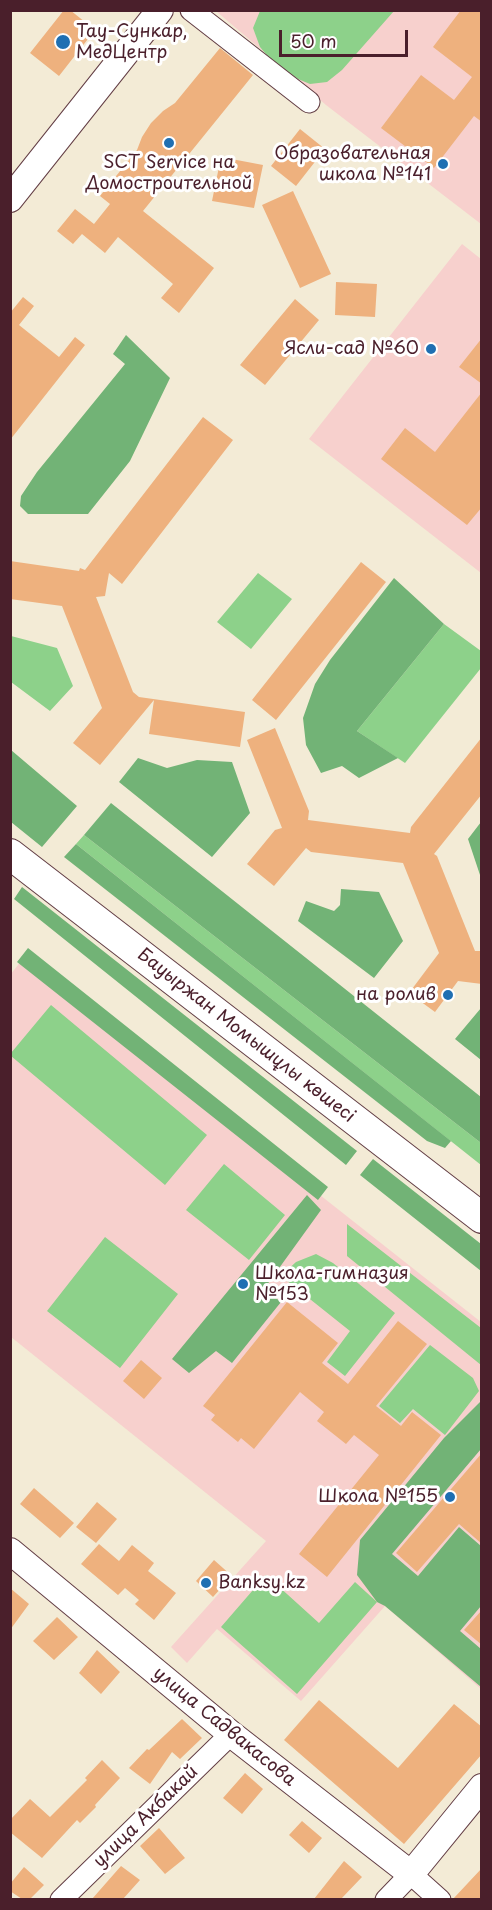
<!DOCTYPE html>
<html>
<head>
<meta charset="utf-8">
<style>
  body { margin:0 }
  #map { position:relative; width:492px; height:1910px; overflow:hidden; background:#f3ebd6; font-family:"Playpen Sans",sans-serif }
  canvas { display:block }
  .frame { position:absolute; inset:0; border:12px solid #4a1f2b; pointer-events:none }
  .scale { position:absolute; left:279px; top:30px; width:129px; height:27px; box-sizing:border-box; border:3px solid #4a1f2b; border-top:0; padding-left:8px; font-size:18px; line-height:21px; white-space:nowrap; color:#4a1f2b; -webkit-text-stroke:4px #fff; paint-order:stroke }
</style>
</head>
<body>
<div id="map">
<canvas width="492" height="1910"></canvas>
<div class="frame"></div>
<div class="scale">50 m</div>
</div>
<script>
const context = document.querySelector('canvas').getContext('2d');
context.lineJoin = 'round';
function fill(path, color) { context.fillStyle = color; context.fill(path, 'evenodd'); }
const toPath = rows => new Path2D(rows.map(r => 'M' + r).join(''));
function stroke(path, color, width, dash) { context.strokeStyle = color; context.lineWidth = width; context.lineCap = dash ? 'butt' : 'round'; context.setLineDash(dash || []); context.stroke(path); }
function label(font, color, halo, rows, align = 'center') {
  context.font = font + ' "Playpen Sans",sans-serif'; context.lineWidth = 6; context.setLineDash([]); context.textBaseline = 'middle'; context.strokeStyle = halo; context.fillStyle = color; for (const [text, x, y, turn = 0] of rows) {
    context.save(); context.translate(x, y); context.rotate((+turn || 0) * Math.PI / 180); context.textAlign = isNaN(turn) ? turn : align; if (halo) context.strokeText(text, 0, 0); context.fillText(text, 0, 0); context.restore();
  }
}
fill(toPath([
  [216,11,481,11,481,224,326,105],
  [462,244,481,259,481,573,309,439],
  [22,960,481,1322,481,1689,385,1606,301,1701,217,1629,187,1663,171,1647,266,1541,11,1337,10,975]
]), '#f7d0cd');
fill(toPath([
  [260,11,394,11,342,70,327,82,310,84,298,79,284,70,270,59,260,47,253,28],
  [258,573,292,599,251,649,217,622],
  [444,624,481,651,481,668,405,763,357,731],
  [11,636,57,648,73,686,50,711,11,682],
  [84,835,481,1143,481,1165,76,844],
  [51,1005,207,1135,165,1185,11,1056,11,1053],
  [224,1164,285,1215,249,1260,186,1210],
  [347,1224,481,1328,481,1365,347,1256],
  [105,1237,178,1294,120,1368,47,1311],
  [316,1254,333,1263,395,1313,345,1376,327,1362,350,1331,281,1276,296,1262],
  [430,1345,473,1378,479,1391,445,1435,413,1409,400,1423,379,1406],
  [266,1575,319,1623,355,1582,377,1602,297,1694,221,1627]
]), '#8dd18a');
fill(toPath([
  [126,335,170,378,130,461,88,514,28,514,20,506,21,496,37,472,125,364,113,354],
  [394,578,444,624,357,731,398,758,359,778,342,766,321,773,306,745,303,718,315,684,330,660],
  [11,750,77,806,42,847,11,822],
  [138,758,167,768,197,760,232,762,250,813,212,857,119,782],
  [111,803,481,1097,481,1143,84,835],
  [481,822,481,878,468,839],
  [76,844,451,1141,445,1148,427,1141,64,857],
  [22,887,357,1151,346,1165,14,899],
  [341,889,379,892,403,941,374,978,298,921,306,901,334,911,340,905],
  [28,948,328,1187,318,1200,17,962],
  [481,1008,481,1060,455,1039],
  [373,1159,481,1244,481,1271,360,1175],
  [307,1195,321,1210,264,1289,281,1302,232,1363,216,1351,189,1373,172,1359],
  [481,1401,481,1449,392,1554,418,1576,459,1527,481,1546,481,1606,460,1631,481,1649,481,1687,385,1606,377,1602,357,1575,360,1540,444,1438]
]), '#72b376');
fill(toPath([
  [64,10,70,10,95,30,59,76,30,53],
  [461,10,482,10,482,122,474,116,434,168,381,128,421,75,454,100,472,77,433,47],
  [220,48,253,75,143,211,214,268,179,313,161,298,173,284,118,237,105,253,82,234,73,244,57,231,75,209,94,224,110,204,100,196,137,150,142,137,151,123,163,111,175,103],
  [300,129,325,149,296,186,271,166],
  [221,157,263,165,254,208,212,201],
  [293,191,331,274,300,288,262,205],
  [336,282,377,284,375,317,335,315],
  [23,297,34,306,19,325,59,357,75,337,85,345,10,440,10,313],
  [295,299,319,320,265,385,240,365],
  [482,338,482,384,459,367],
  [482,392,482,507,467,525,381,459,405,428,435,452],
  [203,417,233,440,122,584,109,573,105,596,96,597,133,692,139,697,245,712,240,747,149,734,154,700,100,765,73,743,102,708,62,606,10,599,10,561,79,571,80,568,85,570],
  [361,562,386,582,276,720,252,700],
  [275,728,309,811,308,820,410,833,411,827,482,737,482,794,434,854,437,856,475,951,482,951,482,984,458,981,435,1012,409,993,439,953,403,863,311,852,306,848,274,886,247,864,275,830,282,828,247,740],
  [287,1302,338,1343,322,1363,348,1384,398,1321,427,1344,376,1406,401,1426,412,1412,441,1435,327,1577,299,1554,379,1455,354,1435,346,1444,317,1421,324,1412,300,1392,254,1449,241,1438,238,1442,211,1420,215,1415,203,1406],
  [141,1360,162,1378,144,1399,123,1381],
  [482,1453,482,1544,459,1524,417,1572,396,1553],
  [34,1488,74,1523,60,1538,20,1504],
  [97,1502,117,1519,96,1543,76,1527],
  [99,1544,119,1561,132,1545,154,1563,148,1571,176,1593,154,1620,135,1604,139,1600,125,1588,118,1595,81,1564],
  [214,1560,232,1576,213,1597,196,1581],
  [10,1588,29,1604,10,1630],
  [482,1610,482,1645,464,1630],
  [57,1617,78,1637,54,1660,33,1641],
  [97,1650,120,1672,101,1694,79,1673],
  [319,1700,398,1768,454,1704,482,1727,482,1754,404,1844,284,1740],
  [182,1719,202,1738,180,1759,172,1752,150,1784,129,1768,147,1749,149,1750],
  [102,1760,120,1778,95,1805,96,1807,80,1823,77,1820,42,1858,10,1832,10,1820,30,1799,50,1817,87,1780,85,1778],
  [245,1773,263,1789,242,1814,223,1798],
  [302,1821,322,1838,309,1853,289,1835],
  [159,1828,185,1858,165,1874,140,1846],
  [344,1861,362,1877,341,1899,314,1899],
  [121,1866,140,1880,123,1899,92,1899],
  [24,1867,44,1885,30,1899,22,1899,10,1891,10,1884],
  [482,1868,482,1899,453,1899]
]), '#eeb17e');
const minor = toPath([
  [191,10,309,102],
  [61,1900,231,1734],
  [386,1900,411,1874,440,1900]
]);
const tertiary = toPath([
  [10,199,160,10],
  [10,1551,231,1734,411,1874,482,1787]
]);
const secondary = toPath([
  [10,854,482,1218]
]);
stroke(minor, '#633e45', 23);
stroke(tertiary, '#633e45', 28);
stroke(secondary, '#633e45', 32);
stroke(minor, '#fff', 21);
stroke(tertiary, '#fff', 26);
stroke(secondary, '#fff', 30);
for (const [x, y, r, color] of [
  [63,42,8,"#1f6fb2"],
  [169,143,6,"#1f6fb2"],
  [443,164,6,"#1f6fb2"],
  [431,349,6,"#1f6fb2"],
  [448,995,6,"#1f6fb2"],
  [243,1284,6,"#1f6fb2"],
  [450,1497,6,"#1f6fb2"],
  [206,1583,6,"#1f6fb2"]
]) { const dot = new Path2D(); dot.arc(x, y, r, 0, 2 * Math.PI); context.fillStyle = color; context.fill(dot); stroke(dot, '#fff', 2); }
label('18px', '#4a1f2b', '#fff', [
  ["Тау-Сункар,",76,32,"left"],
  ["МедЦентр",76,53,"left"],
  ["Образовательная",431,154],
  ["школа №141",431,175],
  ["SCT Service на",169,163,"center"],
  ["Домостроительной",169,184,"center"],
  ["Ясли-сад №60",419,349],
  ["на ролив",436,995],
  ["Школа-гимназия",255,1274,"left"],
  ["№153",255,1295,"left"],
  ["Школа №155",438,1497],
  ["Banksy.kz",218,1583,"left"]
], 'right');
label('18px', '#4a1f2b', '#fff', [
  ["Бауыржан Момышұлы көшесі",246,1036,38],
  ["улица Садвакасова",224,1727,39],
  ["улица Акбакай",146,1817,-44]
]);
</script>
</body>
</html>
